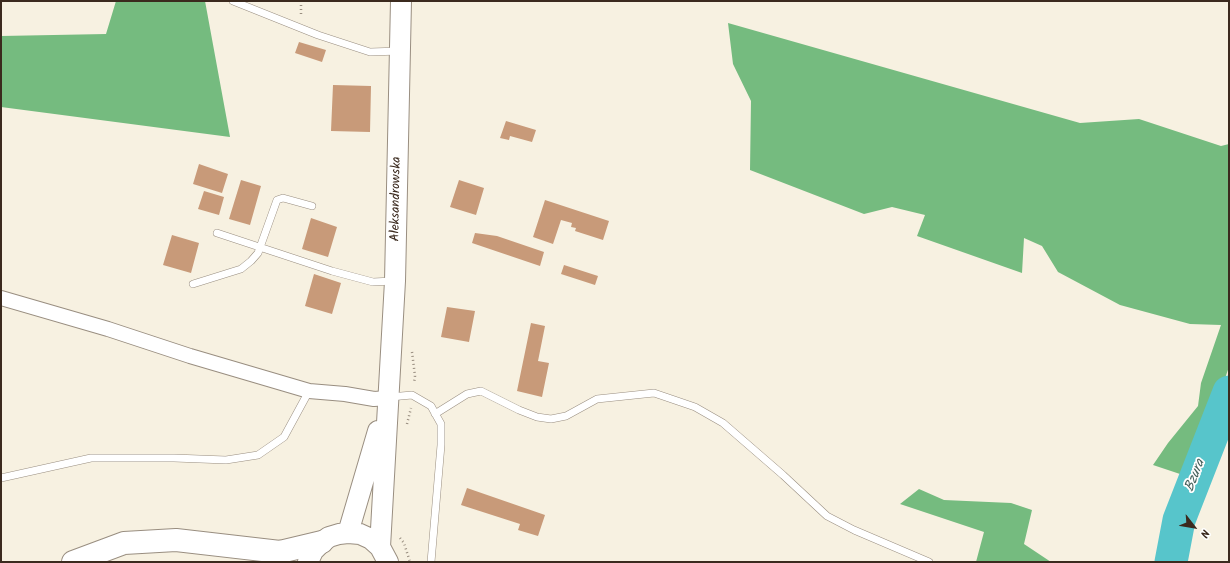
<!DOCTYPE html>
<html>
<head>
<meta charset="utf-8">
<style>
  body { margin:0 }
  #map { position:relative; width:1230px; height:563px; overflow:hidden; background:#f7f1e1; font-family:Kalam,sans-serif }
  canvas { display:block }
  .frame { position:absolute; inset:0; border:2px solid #3b2a1e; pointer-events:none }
  .north { position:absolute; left:1174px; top:507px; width:40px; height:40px; -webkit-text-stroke:3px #fff; paint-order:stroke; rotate:121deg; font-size:11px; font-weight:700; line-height:16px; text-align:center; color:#3b2a1e }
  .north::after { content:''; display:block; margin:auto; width:14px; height:18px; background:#3b2a1e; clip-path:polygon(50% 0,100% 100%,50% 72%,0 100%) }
</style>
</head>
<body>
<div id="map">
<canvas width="1230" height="563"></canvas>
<div class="frame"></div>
<div class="north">N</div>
</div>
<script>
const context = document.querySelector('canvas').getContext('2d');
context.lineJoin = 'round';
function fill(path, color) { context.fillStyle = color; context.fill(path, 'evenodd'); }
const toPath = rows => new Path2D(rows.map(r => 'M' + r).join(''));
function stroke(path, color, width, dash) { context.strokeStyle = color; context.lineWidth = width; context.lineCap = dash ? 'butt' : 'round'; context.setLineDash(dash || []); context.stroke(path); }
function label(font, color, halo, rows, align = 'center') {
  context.font = font + ' Kalam,sans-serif'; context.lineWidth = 3.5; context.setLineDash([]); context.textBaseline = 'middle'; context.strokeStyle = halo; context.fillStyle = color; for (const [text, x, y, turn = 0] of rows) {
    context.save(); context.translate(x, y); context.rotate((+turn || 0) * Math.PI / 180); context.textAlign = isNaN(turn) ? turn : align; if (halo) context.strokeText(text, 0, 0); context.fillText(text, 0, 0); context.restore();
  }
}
fill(toPath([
  [116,1,205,1,230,137,1,107,1,36,106,34],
  [728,23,1080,123,1139,119,1221,146,1229,144,1229,367,1213,412,1186,476,1153,465,1168,443,1198,406,1201,383,1221,325,1190,324,1120,305,1058,272,1042,246,1024,238,1022,273,917,236,925,215,892,207,864,214,750,170,751,101,733,64],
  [919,489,944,500,1011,503,1032,510,1024,544,1051,562,976,562,984,532,900,504]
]), '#75bb7f');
stroke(toPath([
  [1171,562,1179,520,1229,392]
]), '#57c5cb', 33);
fill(toPath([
  [299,42,326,50,322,62,295,53],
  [333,85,371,86,370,132,331,131],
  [506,121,536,130,532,142,510,136,509,140,500,138],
  [199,164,228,174,222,193,193,184],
  [241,180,261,186,250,225,229,219],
  [459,180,484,188,476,215,450,207],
  [204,191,224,197,219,215,198,209],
  [545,200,609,221,603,240,575,231,576,228,571,227,572,223,561,220,553,244,533,237],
  [311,218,337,227,328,257,302,249],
  [475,233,497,236,544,252,540,266,472,243],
  [172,235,199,243,191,273,163,265],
  [564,265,598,276,595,285,561,274],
  [314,274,341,283,332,314,305,306],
  [447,307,475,311,469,342,441,337],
  [531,323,545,326,538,361,549,363,542,397,517,391],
  [467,488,545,515,538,536,518,530,520,524,461,505]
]), '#c89a79');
const lane = toPath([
  [233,1,318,35,370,52,400,51],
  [217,233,332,271,373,282,393,281],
  [193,284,241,269,251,261,258,253,277,200,283,198,312,206],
  [390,397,412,395,431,406,441,424,441,445,431,562],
  [435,414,467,394,481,391,519,410,537,417,551,419,566,416,597,399,654,393,695,407,723,423,783,475,827,516,854,530,929,562],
  [1,478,91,458,174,458,226,460,258,455,284,437,309,391]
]);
const street = toPath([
  [1,298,108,329,190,356,309,391,345,394,374,399,388,398]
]);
const secondary = toPath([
  [348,533,378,431],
  [380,547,395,281,401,1],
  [308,562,313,551,322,542,329,537,339,534,348,533,360,534,371,539,380,547,388,562]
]);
const highway = toPath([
  [73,562,124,543,176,540,280,552,322,542]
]);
stroke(lane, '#998e80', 8);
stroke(street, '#998e80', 16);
stroke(secondary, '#998e80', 22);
stroke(highway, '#998e80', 24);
stroke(toPath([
  [301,14,301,1],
  [412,352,415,376,414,383],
  [407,424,411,408],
  [400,538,404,543,410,562]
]), '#998e80', 2.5, [1, 3]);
stroke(lane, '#fff', 7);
stroke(street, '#fff', 14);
stroke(secondary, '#fff', 20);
stroke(highway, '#fff', 22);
label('13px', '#3b2a1e', '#fff', [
  ["Aleksandrowska",397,199,-89]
]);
label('italic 14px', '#45605b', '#fff', [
  ["Bzura",1196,476,-69]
]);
</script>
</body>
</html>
